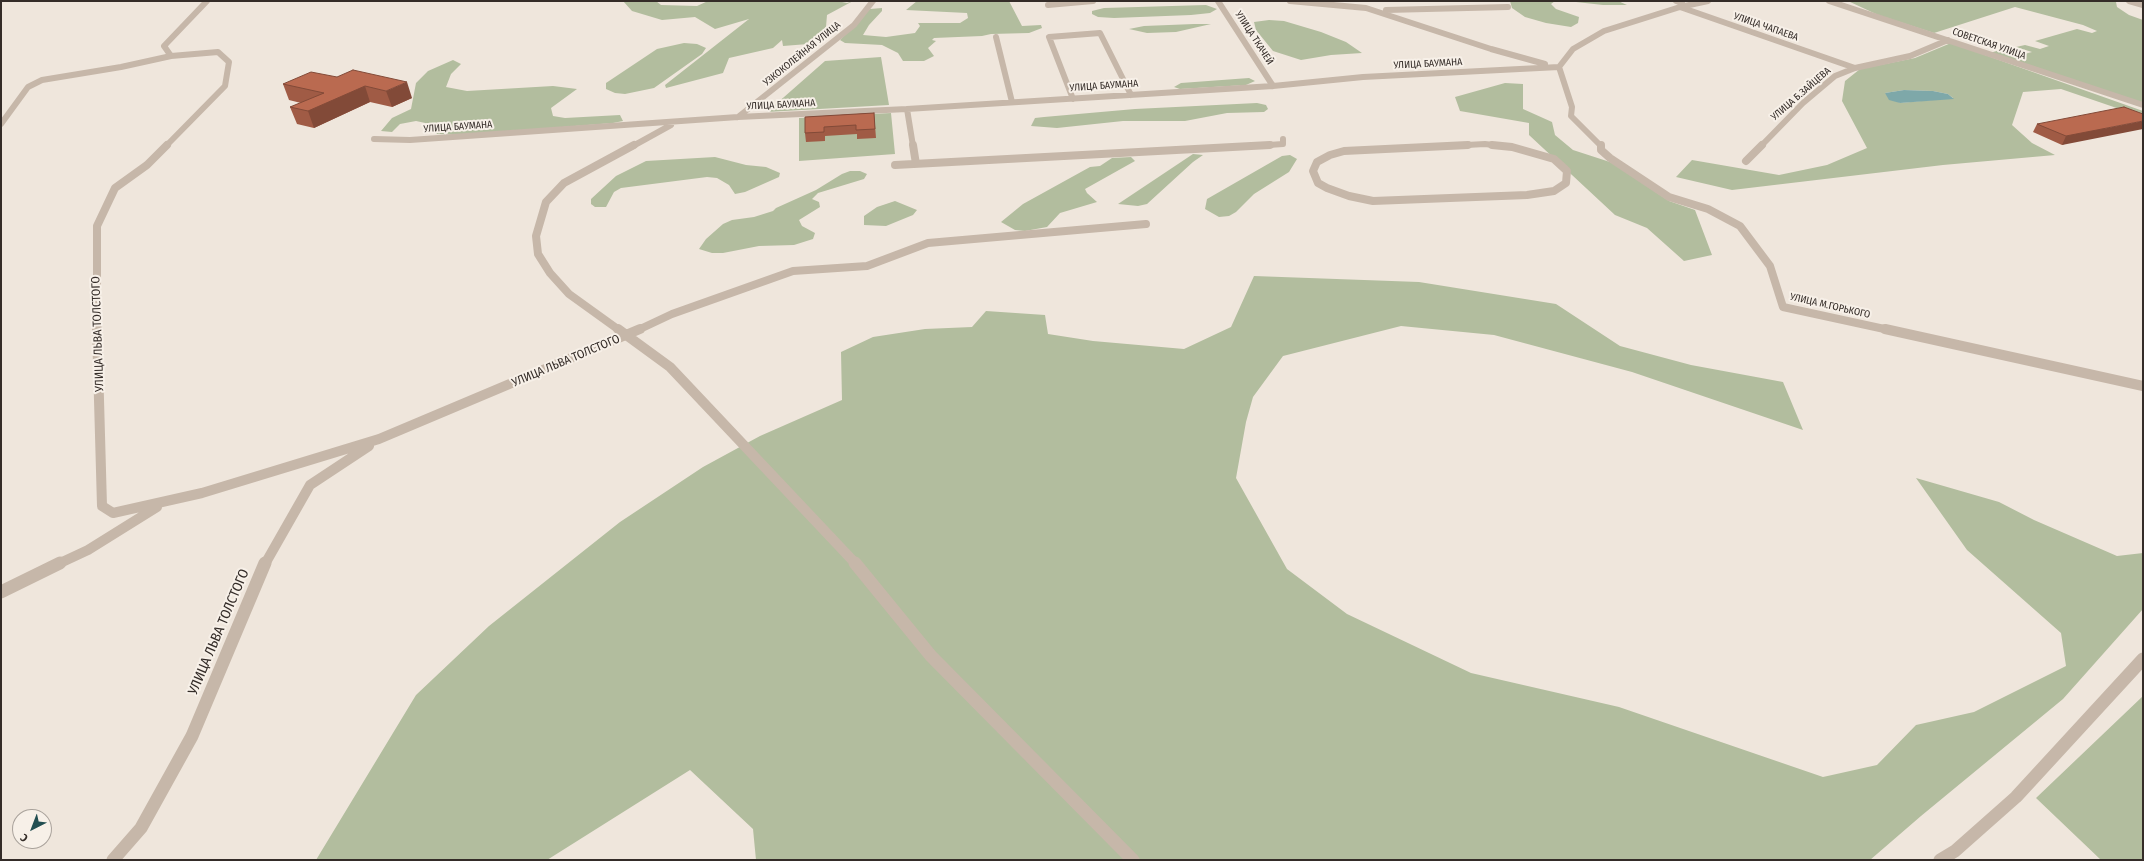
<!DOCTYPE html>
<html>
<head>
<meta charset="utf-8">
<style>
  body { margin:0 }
  #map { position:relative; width:2144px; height:861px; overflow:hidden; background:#efe6dc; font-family:"Fira Sans Condensed",sans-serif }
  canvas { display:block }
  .frame { position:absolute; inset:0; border:2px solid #342c28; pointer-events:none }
  .north { position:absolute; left:12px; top:809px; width:40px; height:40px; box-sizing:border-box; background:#f7f0e8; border:1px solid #a9a29b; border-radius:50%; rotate:222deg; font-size:11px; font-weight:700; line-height:16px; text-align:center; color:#342c28 }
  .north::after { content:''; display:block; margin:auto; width:14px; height:18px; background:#224e51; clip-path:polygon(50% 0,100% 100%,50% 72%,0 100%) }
</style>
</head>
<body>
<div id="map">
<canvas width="2144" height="861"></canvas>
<div class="frame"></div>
<div class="north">С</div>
</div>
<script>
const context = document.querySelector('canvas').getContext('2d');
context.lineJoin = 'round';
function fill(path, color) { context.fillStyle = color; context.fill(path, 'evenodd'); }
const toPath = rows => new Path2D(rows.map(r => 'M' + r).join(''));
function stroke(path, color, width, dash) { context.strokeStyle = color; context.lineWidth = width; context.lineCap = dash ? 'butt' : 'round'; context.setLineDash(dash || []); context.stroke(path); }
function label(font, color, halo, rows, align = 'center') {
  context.font = font + ' "Fira Sans Condensed",sans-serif'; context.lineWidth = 4; context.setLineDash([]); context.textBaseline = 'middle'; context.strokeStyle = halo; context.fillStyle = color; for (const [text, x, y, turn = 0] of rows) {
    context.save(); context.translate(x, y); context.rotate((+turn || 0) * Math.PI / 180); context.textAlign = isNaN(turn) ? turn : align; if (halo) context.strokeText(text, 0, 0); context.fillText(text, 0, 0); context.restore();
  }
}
fill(toPath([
  [623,1,656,1,661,5,697,6,708,1,837,1,847,3,853,1,827,15,826,27,808,44,783,46,782,40,773,48,729,58,723,73,666,88,665,85,749,19,715,29,695,17,662,20,632,11],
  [917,1,1009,1,1022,26,1041,25,1042,28,1029,33,991,34,982,36,934,38,932,40,936,41,928,48,934,56,924,61,903,61,898,53,882,45,845,43,840,40,870,9,882,8,882,11,869,25,863,35,886,37,915,33,920,26,918,23,960,23,968,18,967,13,906,10],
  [1510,1,1555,1,1551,4,1556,9,1579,17,1578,23,1571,27,1546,23,1525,17,1512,8],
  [1567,1,1618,1,1627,5,1603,5],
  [1848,1,2116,2,2117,7,2129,15,2143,20,2143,103,1990,53,2000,50,2017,56,2032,52,2016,47,2025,45,2040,49,2049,46,2035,41,2077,29,2092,33,2097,31,2083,25,2015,7,1934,33,1878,15],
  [1206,5,1217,9,1210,13,1191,15,1114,18,1098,17,1092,14,1092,11,1104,8],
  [1269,20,1284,21,1321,32,1346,42,1362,53,1331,55,1301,60,1273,51,1256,30,1254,22],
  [1194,24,1211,24,1176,32,1147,33,1129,29,1144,26],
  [684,43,697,44,706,48,702,54,654,88,625,94,615,93,606,89,606,83,657,49],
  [1951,43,2143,111,2143,117,2061,89,2023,92,2012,125,2032,143,2055,155,1943,165,1732,190,1676,177,1692,160,1779,175,1827,165,1867,148,1842,101,1845,81,1860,69,1915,58],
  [1904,90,1933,91,1948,94,1953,98,1900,103,1885,93],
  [881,57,889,105,767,112,825,61],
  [453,60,461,64,451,74,446,87,467,91,553,86,577,89,551,108,553,116,565,118,620,115,623,121,613,123,462,135,437,134,430,124,416,121,400,124,392,132,381,131,392,118,411,109,416,83,428,71],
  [1249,78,1255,81,1246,85,1180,89,1174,87,1181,83],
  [1505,83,1523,84,1523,109,1552,122,1555,135,1573,150,1613,163,1669,201,1695,210,1712,255,1684,261,1647,228,1615,215,1529,135,1529,123,1460,111,1455,97],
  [1257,103,1266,105,1268,109,1264,112,1227,113,1185,121,1123,121,1057,128,1031,126,1035,118,1044,117,1135,109],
  [891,113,895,154,799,161,799,118],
  [1193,154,1203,155,1193,162,1147,204,1138,206,1118,204],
  [1290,155,1297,159,1289,172,1254,194,1236,212,1229,216,1219,217,1205,209,1207,199,1282,156],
  [715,157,746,165,766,167,780,173,779,177,745,192,735,194,729,185,717,178,707,177,621,188,614,192,606,207,595,207,591,204,591,199,616,176,646,161],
  [1131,157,1135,161,1085,189,1087,193,1097,202,1060,213,1047,227,1025,231,1015,230,1001,222,1023,204,1090,167,1100,166,1112,158],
  [850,171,860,171,867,174,864,179,818,193,812,199,819,202,820,207,799,220,802,226,815,233,813,239,794,245,759,246,723,253,712,253,699,249,706,239,723,224,732,220,754,217,773,211,776,208,816,190,842,174],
  [895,201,917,210,913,215,886,226,864,225,864,216,877,207],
  [1254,276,1419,282,1556,304,1620,346,1691,365,1783,382,1803,430,1632,372,1494,335,1401,326,1283,356,1253,397,1246,422,1236,478,1287,569,1347,614,1471,673,1619,707,1823,777,1877,765,1916,725,1974,712,2066,666,2061,633,1967,550,1916,478,1999,502,2034,520,2117,556,2143,553,2143,609,2063,699,1921,816,1870,860,756,860,753,829,690,770,547,860,316,860,416,695,489,626,620,522,703,467,760,436,842,400,841,352,873,337,925,329,972,327,986,311,1045,315,1048,334,1093,341,1184,349,1231,327],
  [2143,696,2143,860,2101,860,2036,798]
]), '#b2bd9e');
fill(toPath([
  [1904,90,1933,91,1948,94,1954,99,1900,103,1889,100,1885,93]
]), '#7ea8a9');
stroke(toPath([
  [1448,146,1485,144,1501,146]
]), '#c6b7a9', 6);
stroke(toPath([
  [1468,145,1344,151,1330,155,1317,162,1313,171,1318,183,1327,188,1349,196,1373,201,1527,195,1554,191,1566,183,1567,171,1554,159,1512,147,1492,145]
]), '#c6b7a9', 8);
stroke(toPath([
  [1218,1,1273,86],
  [1290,1,1366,8,1491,49,1545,64],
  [1676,1,1682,3,1680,7,1855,68],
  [1829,1,2143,105],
  [2129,1,2143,5],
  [1048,5,1093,1],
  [1386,10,1508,7],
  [996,37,1012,102],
  [1559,67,1572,107,1571,116,1601,146],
  [1559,67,1573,49,1604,31,1680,7,1708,1],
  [1073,99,1049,37,1100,33,1131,95],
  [907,109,913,146],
  [738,117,854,25,873,1],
  [1,124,28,87,42,80,121,67,171,56],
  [374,139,410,140,738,117,907,109,1273,86,1363,77,1559,67],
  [166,146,225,86,229,62,218,52,171,56,164,46,207,1],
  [633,146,671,125],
  [1254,146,1283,144,1283,139],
  [1761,146,1803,103,1835,76,1855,68,1910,56,1948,40]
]), '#c6b7a9', 6);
stroke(toPath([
  [913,145,916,164],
  [1601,145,1601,150,1610,158,1669,197,1708,209,1740,226,1770,266,1783,307,1889,330],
  [1746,161,1762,145],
  [895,165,1270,145],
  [97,330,97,226,115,188,147,165,167,145],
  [619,330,569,294,550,273,538,254,536,236,546,202,564,183,634,145],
  [638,330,672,314,793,271,867,266,928,243,1146,224]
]), '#c6b7a9', 8);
stroke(toPath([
  [97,329,102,506,113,513,202,493,379,439,640,329],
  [618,329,670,367,856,564],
  [1885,329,2143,386],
  [58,564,88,550,157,507],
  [265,564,310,485,369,446]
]), '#c6b7a9', 10);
stroke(toPath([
  [855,563,931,656,1133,860],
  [1,592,60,563],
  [113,860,141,828,192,736,265,563],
  [1940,860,1955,851,2016,797,2143,659]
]), '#c6b7a9', 13);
fill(toPath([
  [337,77,412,98,392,107,370,102,314,128,297,124,290,107,301,103,289,100,283,84],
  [874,113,876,138,857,139,857,134,825,136,825,141,806,142,805,133,805,117],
  [2143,114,2062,145,2033,132,2037,124]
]), '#a05b45');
fill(toPath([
  [407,82,412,98,392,107,386,91],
  [365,86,370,102,314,128,308,111],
  [2143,121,2143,129,2062,145,2066,136]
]), '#824a38');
const building = toPath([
  [353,70,407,82,386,91,365,86,308,111,290,107,324,93,283,84,311,72,337,77,353,70],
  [2124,107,2143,114,2143,121,2066,136,2037,124,2124,107],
  [874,113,875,129,856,130,856,125,824,127,824,132,805,133,805,117,874,113]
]);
fill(building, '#ba6a50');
stroke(building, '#824a38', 1);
label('10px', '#342c28', '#f7f0e8', [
  ["УЛИЦА ЧАПАЕВА",1766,27,19],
  ["УЛИЦА ТКАЧЕЙ",1254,38,57],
  ["СОВЕТСКАЯ УЛИЦА",1989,44,19],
  ["УЗКОКОЛЕЙНАЯ УЛИЦА",802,54,-39],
  ["УЛИЦА БАУМАНА",1428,64,-3],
  ["УЛИЦА БАУМАНА",1104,86,-4],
  ["УЛИЦА Б.ЗАЙЦЕВА",1801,94,-41],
  ["УЛИЦА БАУМАНА",781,105,-3],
  ["УЛИЦА БАУМАНА",458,127,-4],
  ["УЛИЦА М.ГОРЬКОГО",1830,306,13]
]);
label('12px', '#342c28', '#f7f0e8', [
  ["УЛИЦА ЛЬВА ТОЛСТОГО",98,334,-92],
  ["УЛИЦА ЛЬВА ТОЛСТОГО",566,361,-23]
]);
label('14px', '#342c28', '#f7f0e8', [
  ["УЛИЦА ЛЬВА ТОЛСТОГО",219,632,-67]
]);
</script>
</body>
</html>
